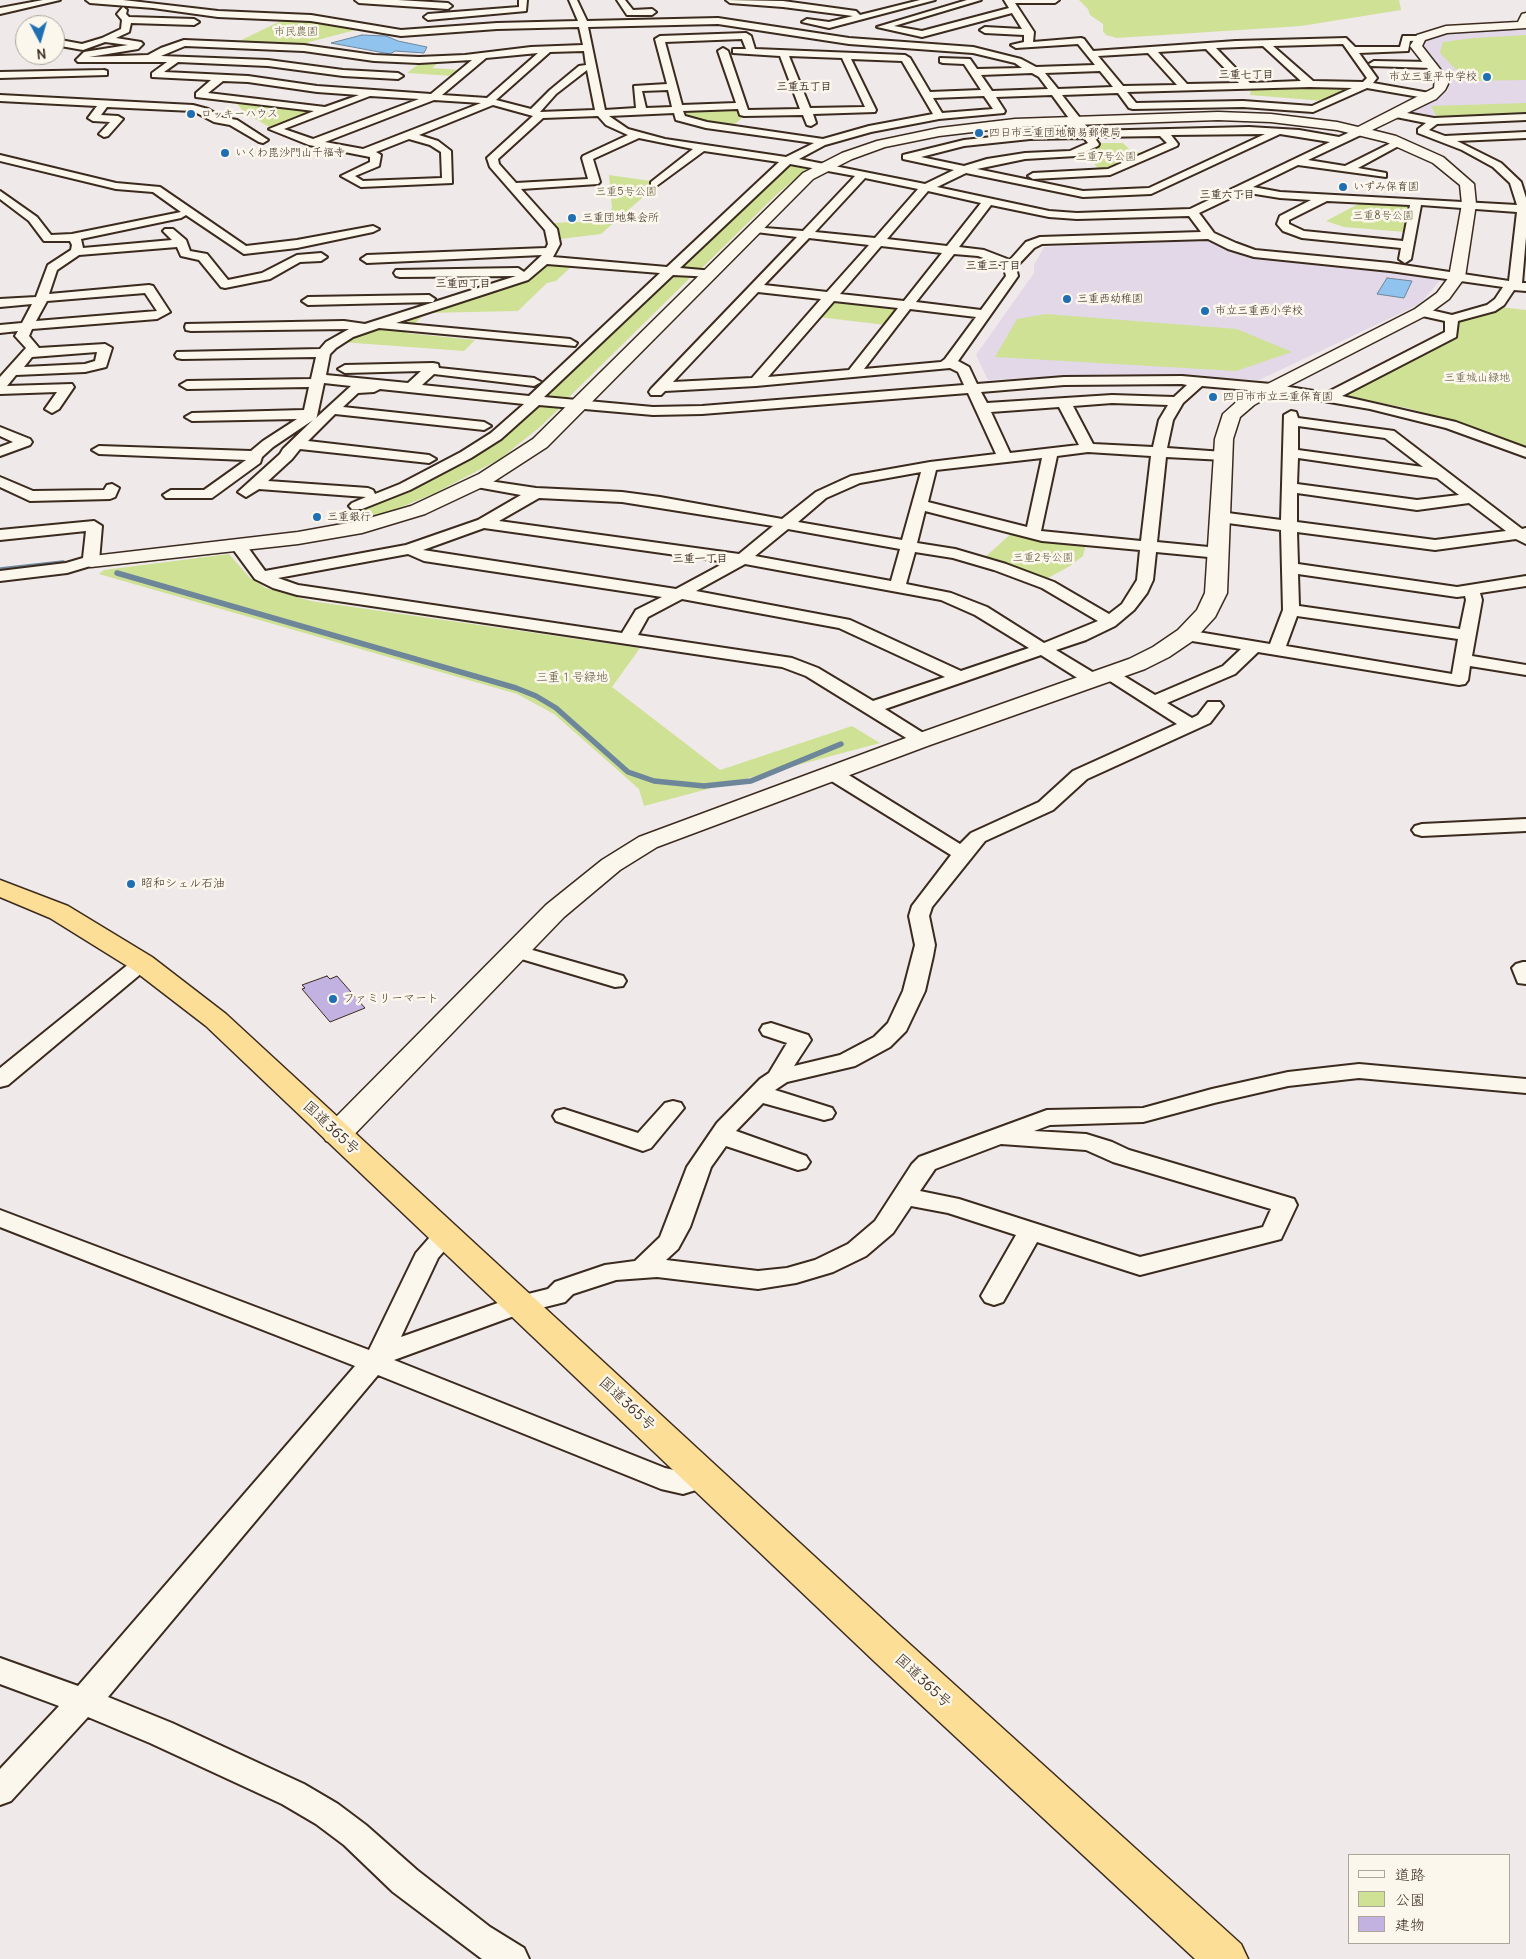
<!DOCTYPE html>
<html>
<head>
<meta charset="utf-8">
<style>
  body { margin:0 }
  #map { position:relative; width:1526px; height:1959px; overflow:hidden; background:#f0e9ea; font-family:Delius,"Klee One",sans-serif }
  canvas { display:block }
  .legend { position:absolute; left:1348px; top:1854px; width:162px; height:90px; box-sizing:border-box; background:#fbf7ec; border:1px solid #aea59a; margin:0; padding:6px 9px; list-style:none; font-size:15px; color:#3b2a1e }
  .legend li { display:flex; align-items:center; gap:10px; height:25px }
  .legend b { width:25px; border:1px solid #aea59a }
  .north { position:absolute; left:15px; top:15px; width:50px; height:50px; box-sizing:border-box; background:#fbf7ec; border:1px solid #aea59a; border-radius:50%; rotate:174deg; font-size:14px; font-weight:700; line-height:20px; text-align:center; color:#3b2a1e }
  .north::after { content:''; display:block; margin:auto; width:18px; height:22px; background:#1f6fb2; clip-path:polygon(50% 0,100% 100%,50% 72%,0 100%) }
</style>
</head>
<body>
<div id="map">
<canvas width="1526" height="1959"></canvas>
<ul class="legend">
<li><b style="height:6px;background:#fbf7ec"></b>道路</li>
<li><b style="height:14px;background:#cfe195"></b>公園</li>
<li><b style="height:14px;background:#c2b2e2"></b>建物</li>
</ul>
<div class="north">N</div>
</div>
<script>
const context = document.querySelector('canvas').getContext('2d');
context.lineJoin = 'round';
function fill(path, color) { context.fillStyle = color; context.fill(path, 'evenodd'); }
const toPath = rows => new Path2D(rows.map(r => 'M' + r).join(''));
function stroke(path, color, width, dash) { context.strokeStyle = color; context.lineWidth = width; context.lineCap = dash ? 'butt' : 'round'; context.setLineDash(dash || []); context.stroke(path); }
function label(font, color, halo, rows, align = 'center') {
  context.font = font + ' Delius,"Klee One",sans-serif'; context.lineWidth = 5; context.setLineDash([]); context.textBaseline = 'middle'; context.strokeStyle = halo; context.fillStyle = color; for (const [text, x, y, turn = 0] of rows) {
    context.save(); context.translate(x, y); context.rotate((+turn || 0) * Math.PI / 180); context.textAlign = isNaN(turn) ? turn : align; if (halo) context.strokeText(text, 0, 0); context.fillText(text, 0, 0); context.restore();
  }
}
fill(toPath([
  [1526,28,1526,115,1427,119,1406,115,1448,91,1449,81,1445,73,1423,48,1424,43,1430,38,1445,33],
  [1207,240,1230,250,1267,258,1443,277,1420,304,1259,380,1110,374,988,380,976,355,1034,273,1034,265,1044,247]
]), '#e2d8e8');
fill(toPath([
  [1079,0,1399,0,1401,10,1301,26,1117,38,1106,35,1103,31,1103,24,1090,15,1088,9],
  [287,18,300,19,360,29,309,42,306,47,233,44],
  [1526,35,1526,80,1467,81,1440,53,1443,42,1474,38],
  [425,62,437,64,432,68,461,70,454,76,407,73,420,63],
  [1312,86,1354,87,1324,101,1250,95,1251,88],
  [238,101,315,110,316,112,271,128,245,113,237,104],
  [1526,103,1526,114,1437,117,1431,106],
  [734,108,738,109,741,119,731,127,685,117,683,110],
  [1097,143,1123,143,1130,150,1145,154,1110,170,1100,171,1084,151],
  [788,165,808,168,776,195,699,271,681,268],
  [609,175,651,181,657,185,601,234,560,239,552,223,604,221,612,208],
  [1364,201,1411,204,1405,232,1344,227,1326,221],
  [546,263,573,265,556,281,547,283,518,311,425,313,406,333,475,340,464,351,341,342,350,336,530,278],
  [679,274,693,275,566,400,546,397,673,275],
  [838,299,899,308,886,325,818,317,832,301],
  [1500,307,1526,310,1526,448,1450,420,1407,408,1346,396,1344,394,1455,335,1457,320],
  [1046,314,1237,329,1292,352,1236,371,995,357,1017,319],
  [543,404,562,406,540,427,500,459,435,493,399,508,369,518,359,509,386,498,537,406],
  [1013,532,1086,544,1083,556,1070,566,1044,580,984,558],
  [229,554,250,578,266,588,311,601,640,648,612,687,720,770,852,726,880,743,644,806,639,789,554,714,517,694,99,574,104,570]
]), '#cfe195');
const water = toPath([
  [362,35,386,36,398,41,427,47,424,53,395,51,390,54,331,43,362,35],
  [1387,278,1412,281,1404,298,1377,294,1387,278]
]);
fill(water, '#90c3ed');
stroke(water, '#6e869a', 1);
stroke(toPath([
  [0,570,63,563],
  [117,573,516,688,536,696,556,708,628,772,654,781,704,786,751,781,841,744]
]), '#6e869a', 5.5);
const building = toPath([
  [327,976,330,979,337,976,365,1008,330,1022,302,989,305,988,302,985,327,976]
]);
fill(building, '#c2b2e2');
stroke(building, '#3b2a1e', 1);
const street = toPath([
  [43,0,60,0,0,14,0,8,43,0],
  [86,0,123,0,218,11,311,15,401,30,497,23,578,21,569,0,577,0,587,21,718,18,849,38,973,47,1021,59,1036,67,1095,65,1078,44,1016,48,1011,45,1024,42,1024,35,985,33,980,30,985,27,1022,29,1012,13,922,37,877,27,967,0,981,0,894,26,922,31,1009,8,1004,0,1059,0,1055,3,1015,3,1034,32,1033,42,1081,38,1084,39,1093,51,1236,41,1346,38,1355,47,1400,47,1403,36,1424,36,1424,40,1410,41,1408,51,1359,53,1377,78,1373,83,1435,94,1435,98,1431,99,1367,88,1313,112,1243,107,1133,109,1129,108,1118,93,1062,95,1090,131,1249,127,1299,130,1339,137,1357,129,1365,129,1365,133,1308,160,1345,166,1395,141,1399,140,1404,143,1358,168,1386,173,1386,177,1298,165,1253,187,1280,192,1517,205,1510,183,1493,167,1462,150,1418,133,1418,129,1426,123,1396,117,1391,114,1396,111,1434,118,1526,114,1526,120,1437,124,1429,130,1445,136,1526,132,1526,138,1457,141,1501,163,1521,182,1526,198,1526,237,1522,283,1526,283,1526,291,1514,290,1504,305,1495,311,1458,321,1456,337,1342,396,1456,422,1526,448,1526,457,1446,428,1370,409,1271,392,1202,386,1183,403,1173,420,1167,448,1224,452,1231,456,1224,460,1166,457,1157,542,1219,548,1225,550,1227,553,1225,556,1219,558,1156,552,1153,580,1147,593,1134,610,1115,626,1086,640,1056,650,1099,676,1102,680,1099,684,1087,684,1041,655,885,709,928,736,931,740,928,744,922,745,916,744,806,676,782,667,297,595,273,588,255,579,230,545,232,542,244,542,265,571,406,545,478,520,521,495,471,486,469,483,476,479,536,488,622,492,660,497,782,519,816,492,851,476,930,462,996,454,968,393,702,414,653,415,539,405,501,439,471,458,410,490,362,509,352,509,349,506,352,503,366,497,259,489,246,497,238,492,280,454,283,449,313,420,273,447,262,457,260,463,212,498,166,498,163,495,171,490,204,490,246,460,99,454,92,450,99,446,251,451,263,441,297,419,192,421,185,417,192,413,304,410,309,387,187,389,180,385,187,381,311,379,316,357,182,359,177,358,175,355,177,352,320,349,326,342,349,329,191,331,186,330,185,327,186,324,344,321,365,324,516,276,400,277,396,276,394,273,396,270,518,268,524,272,542,255,367,263,361,259,367,255,546,248,548,244,545,230,490,167,487,158,533,116,493,105,419,135,438,141,451,151,452,183,361,187,341,176,370,162,370,157,309,145,269,129,314,111,196,97,196,93,211,80,152,77,152,73,167,62,78,62,76,60,84,52,128,45,105,42,83,50,55,45,55,39,82,44,102,38,121,29,122,20,117,14,123,7,127,10,126,14,129,17,194,19,199,22,194,25,131,23,129,32,116,38,141,42,143,44,138,49,89,57,148,55,161,48,184,40,304,45,374,55,419,57,465,55,531,47,583,45,579,27,497,29,401,36,311,21,218,17,153,8,90,3,86,0],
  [718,24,849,44,973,53,1015,63,1022,68,977,69,970,59,940,58,940,62,943,63,964,64,981,90,930,92,910,58,905,55,755,49,751,36,746,33,660,36,655,39,667,84,634,86,636,108,605,110,588,27,718,24],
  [742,39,746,49,733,49,733,53,780,56,800,109,748,110,728,51,723,48,718,51,736,103,682,105,665,42,742,39],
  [1343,44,1367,78,1363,82,1313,81,1273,46,1343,44],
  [185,46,304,51,374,61,419,63,472,60,431,94,317,86,248,76,164,72,178,62,268,66,343,76,398,79,403,76,398,73,343,70,268,60,161,56,185,46],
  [1263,46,1301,81,1250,83,1216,48,1263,46],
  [1206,49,1239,83,1187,84,1158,52,1206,49],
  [584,51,586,65,579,66,550,90,531,109,496,100,550,52,584,51],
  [538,53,487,98,442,95,486,58,538,53],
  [1148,53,1177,85,1123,86,1098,56,1148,53],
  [789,56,842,58,865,107,810,108,789,56],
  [851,59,902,61,933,114,869,126,823,139,707,122,685,116,683,111,738,109,740,115,744,116,803,115,807,125,811,126,816,123,813,114,875,112,876,110,851,59],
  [587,70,595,110,540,112,556,94,587,70],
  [1100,71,1113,87,1058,89,1045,73,1100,71],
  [1032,73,1039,77,1048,89,992,91,981,75,1032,73],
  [223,81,248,82,317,92,359,95,325,107,208,93,223,81],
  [1310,87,1352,88,1312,106,1243,101,1136,103,1127,92,1310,87],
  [668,90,672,107,646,108,642,91,668,90],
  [1052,95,1079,132,1030,133,964,140,903,155,903,159,954,170,925,184,799,159,825,145,871,132,939,119,1004,113,1005,111,996,97,1052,95],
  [370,96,419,99,313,139,284,129,370,96],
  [984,96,993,109,942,113,933,98,984,96],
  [434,100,481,103,363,149,325,142,434,100],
  [674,113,676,120,706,128,814,143,786,157,665,139,628,129,609,116,674,113],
  [598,116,606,125,628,135,583,156,582,158,588,179,516,183,499,164,498,159,543,118,598,116],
  [1265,134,1149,188,1083,191,977,169,1025,159,1076,156,1098,146,1099,144,1094,137,1160,136,1167,143,1108,169,1033,173,1028,176,1033,179,1110,175,1177,146,1178,144,1171,135,1265,134],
  [1280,134,1330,142,1190,209,1077,213,1049,211,937,187,966,173,1083,197,1151,194,1280,134],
  [639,138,693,149,651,182,651,186,655,187,704,151,779,162,667,267,553,257,560,244,557,229,521,189,598,184,600,182,593,159,639,138],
  [1084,138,1088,143,1070,151,1025,153,987,159,964,166,921,157,964,146,1030,139,1084,138],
  [409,139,430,145,441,152,442,178,363,181,355,176,379,166,381,155,376,152,409,139],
  [790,164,855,176,803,231,752,227,750,229,756,232,797,237,651,389,649,392,651,395,661,395,665,391,756,386,950,368,958,372,964,385,702,406,653,407,544,397,673,275,714,277,716,274,714,271,680,268,790,164],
  [865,178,918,189,875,238,815,232,865,178],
  [928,191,981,203,947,246,887,239,928,191],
  [1243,192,1280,198,1311,200,1280,216,1277,224,1283,231,1302,238,1401,248,1399,259,1405,263,1411,259,1421,205,1517,212,1509,281,1390,263,1255,250,1236,243,1214,233,1199,213,1243,192],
  [1327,201,1410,205,1403,241,1304,231,1289,224,1289,220,1327,201],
  [991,205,1049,217,1077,219,1189,216,1201,232,1040,237,1026,242,1010,260,984,250,959,247,991,205],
  [809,238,869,245,827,292,764,285,809,238],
  [1208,239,1228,249,1254,257,1390,271,1503,287,1495,299,1487,305,1452,315,1422,308,1418,309,1416,312,1418,315,1445,321,1445,332,1326,393,1271,384,1182,376,1064,377,977,384,969,367,958,361,1018,276,1016,267,1034,248,1042,244,1208,239],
  [881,246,942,253,904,301,840,294,881,246],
  [954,254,978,256,1000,264,1004,268,1006,276,981,310,916,302,954,254],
  [547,264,660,273,529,396,422,385,434,374,534,386,541,382,534,378,439,368,438,364,433,363,345,365,338,369,345,373,421,371,408,383,326,375,330,354,336,348,353,337,379,328,575,346,577,343,570,339,396,323,528,280,547,264],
  [758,292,821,299,752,378,673,382,758,292],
  [834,301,898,308,849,370,768,377,834,301],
  [910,309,976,317,945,359,941,362,864,369,910,309],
  [324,383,351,386,316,418,317,416,324,383],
  [1064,385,1182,384,1187,385,1174,397,1112,395,987,403,981,392,1064,385],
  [380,389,524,404,491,433,461,452,400,484,375,494,373,490,368,488,268,481,292,459,300,449,429,463,436,459,429,455,308,441,335,414,484,430,491,426,484,422,343,407,358,393,374,392,380,389],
  [1112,403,1168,405,1159,420,1153,447,1093,444,1073,406,1112,403],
  [1059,407,1079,445,1010,453,991,412,1059,407],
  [1088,452,1151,456,1141,541,1041,531,1057,456,1088,452],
  [1042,458,1027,527,928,502,936,470,1042,458],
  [921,472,902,540,798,522,826,498,860,483,921,472],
  [539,498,622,502,773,526,739,554,499,521,539,498],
  [925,511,1042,541,1140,550,1137,580,1122,604,1109,614,1054,582,1006,564,955,549,917,543,925,511],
  [484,528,726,562,676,589,423,550,484,528],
  [788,529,900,549,891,581,755,556,788,529],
  [915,552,953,558,994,570,1042,588,1098,621,1044,643,987,607,951,593,906,584,915,552],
  [408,554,424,561,662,597,636,610,622,633,298,585,278,578,408,554],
  [745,564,941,600,975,615,1029,648,961,671,850,620,696,591,745,564],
  [682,599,839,628,945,677,873,701,818,668,792,658,638,635,648,617,682,599],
  [355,0,398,0,448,3,452,6,448,9,359,3,355,0],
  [519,0,527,0,526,11,428,20,424,17,428,14,519,7,519,0],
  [617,0,625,0,633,10,652,9,656,12,652,15,627,15,617,0],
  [726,0,783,1,856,11,860,15,920,0,935,0,829,28,802,22,807,19,829,22,853,16,783,7,730,3,726,0],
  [1374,61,1431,62,1436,65,1431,68,1371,66,1369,64,1374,61],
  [104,70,107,71,107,75,0,78,0,72,104,70],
  [0,95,193,105,208,109,221,117,237,120,268,140,263,143,259,142,230,125,214,122,193,111,107,107,101,115,118,116,123,119,108,136,104,137,99,134,110,122,93,121,88,118,97,106,0,101,0,95],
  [0,155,116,183,160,187,246,246,297,240,373,226,379,229,373,232,297,248,244,254,186,215,181,218,81,239,83,248,172,240,163,231,165,229,173,229,186,240,190,251,207,254,228,280,262,273,297,255,321,253,327,257,321,261,300,262,270,279,225,288,221,287,199,260,181,256,177,247,79,255,57,270,49,294,149,285,153,286,170,312,157,319,32,329,29,336,39,348,105,344,112,348,106,367,85,372,16,375,7,386,72,384,74,387,59,409,52,413,45,409,57,392,0,394,0,377,26,348,15,336,18,331,0,333,0,325,22,323,32,304,0,307,0,299,36,297,48,265,71,250,72,245,70,241,44,241,29,221,0,199,0,191,37,217,51,235,72,234,181,212,153,192,116,189,0,161,0,155],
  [145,293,157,311,36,321,47,301,145,293],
  [97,352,95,361,85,364,24,367,32,357,97,352],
  [429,295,435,299,433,302,308,305,302,301,308,297,429,295],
  [1291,411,1296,412,1298,418,1394,431,1522,529,1526,528,1526,544,1516,539,1435,550,1297,532,1298,564,1457,587,1526,576,1526,586,1480,593,1482,600,1472,656,1526,665,1526,675,1470,666,1468,680,1465,684,1459,685,1258,652,1235,674,1167,703,1192,718,1198,715,1208,702,1220,702,1223,706,1210,723,1087,779,1053,810,985,841,932,907,929,916,935,945,933,956,925,991,906,1031,890,1047,855,1066,787,1082,775,1090,832,1108,835,1113,832,1118,824,1120,763,1103,736,1131,806,1156,810,1162,806,1168,798,1170,726,1146,711,1167,690,1227,678,1249,666,1260,758,1271,787,1268,815,1260,848,1244,875,1221,912,1164,919,1157,1047,1110,1143,1108,1212,1089,1288,1072,1359,1064,1526,1079,1526,1093,1359,1078,1288,1086,1214,1103,1143,1122,1050,1125,1034,1131,1086,1134,1112,1142,1129,1150,1294,1199,1297,1205,1281,1239,1140,1275,1037,1242,1003,1302,994,1305,985,1302,981,1296,1016,1235,948,1213,911,1206,893,1233,866,1256,833,1272,796,1283,758,1289,657,1277,616,1280,573,1294,565,1302,525,1312,394,1360,665,1468,683,1472,705,1465,715,1468,719,1476,715,1484,683,1494,661,1489,378,1375,108,1697,172,1723,304,1784,338,1804,366,1825,417,1870,490,1927,524,1948,529,1959,482,1959,393,1892,344,1845,316,1824,282,1804,150,1743,88,1717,11,1801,0,1805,0,1769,59,1706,0,1684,0,1658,78,1686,355,1366,0,1227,0,1210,369,1350,416,1253,437,1229,446,1226,455,1229,458,1235,438,1258,401,1337,512,1298,548,1289,555,1282,605,1265,635,1261,660,1237,687,1167,717,1123,760,1079,769,1073,787,1043,763,1035,760,1030,763,1025,771,1023,808,1035,811,1040,794,1066,840,1055,874,1037,888,1023,903,991,915,945,909,916,912,906,951,855,825,777,823,773,825,769,839,769,960,844,971,833,1039,802,1073,771,1177,724,1099,674,1102,670,1108,669,1114,670,1155,695,1223,666,1241,649,1180,639,1178,635,1180,631,1186,630,1270,644,1283,610,1281,530,1220,522,1212,517,1220,512,1281,520,1284,415,1291,411],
  [1298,426,1385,438,1423,467,1298,450,1298,426],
  [1298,458,1437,478,1459,495,1417,500,1297,484,1298,458],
  [1297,493,1417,510,1469,503,1506,531,1435,540,1297,522,1297,493],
  [1298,574,1457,597,1465,596,1466,600,1460,629,1299,606,1298,574],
  [1297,616,1458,639,1452,674,1286,646,1297,616],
  [1001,1144,1086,1150,1113,1162,1271,1209,1263,1227,1140,1257,959,1199,920,1191,935,1169,1001,1144],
  [0,427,30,439,32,442,30,445,0,456,0,447,13,442,0,436,0,427],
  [0,477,33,491,104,490,107,485,112,484,119,488,115,497,110,499,30,501,0,487,0,477],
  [94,521,102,526,99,561,97,564,67,573,0,581,0,571,66,563,83,558,86,531,0,540,0,530,94,521],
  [1526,819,1526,831,1422,836,1415,834,1412,830,1415,826,1422,824,1526,819],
  [515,945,623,976,626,981,623,986,615,987,508,955,505,951,508,947,515,945],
  [142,957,149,959,153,963,149,967,8,1085,0,1087,0,1068,135,959,142,957],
  [1523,962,1526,962,1526,984,1518,983,1512,968,1516,964,1523,962],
  [673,1101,681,1103,684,1108,651,1148,643,1151,556,1121,553,1116,556,1111,564,1109,638,1133,665,1103,673,1101]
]);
const secondary = toPath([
  [1526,13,1526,28,1447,33,1425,40,1422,46,1447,78,1448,84,1445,90,1436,99,1372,130,1396,136,1443,157,1474,184,1476,204,1465,277,1449,299,1427,315,1277,392,1254,405,1240,417,1233,439,1227,593,1215,617,1194,640,1169,657,1145,669,930,745,657,847,620,870,564,917,348,1141,337,1144,326,1141,322,1134,326,1127,546,905,602,860,639,837,914,735,1129,659,1153,647,1178,630,1197,610,1205,593,1215,439,1223,414,1242,397,1415,309,1437,293,1449,277,1462,204,1460,185,1433,163,1386,142,1337,130,1271,122,1218,120,1015,127,939,136,885,147,852,159,813,179,547,447,493,482,425,514,362,533,298,544,91,567,84,565,81,561,84,557,298,532,359,521,411,506,479,474,533,439,803,173,842,153,877,141,939,128,1015,119,1218,112,1271,114,1337,122,1358,127,1434,88,1435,78,1410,46,1417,35,1446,26,1518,22,1522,14,1526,13]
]);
const highway = toPath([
  [0,880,68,906,152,957,226,1014,903,1638,1241,1944,1248,1959,1195,1959,875,1662,206,1026,132,969,50,918,0,897,0,880]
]);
stroke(street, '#3b2a1e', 4);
stroke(secondary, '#3b2a1e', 3);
stroke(highway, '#3b2a1e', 3);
fill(street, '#fbf7ec');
fill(secondary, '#fbf7ec');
fill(highway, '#fcde96');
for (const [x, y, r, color] of [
  [1487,77,5,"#1f6fb2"],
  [191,114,5,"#1f6fb2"],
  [979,133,5,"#1f6fb2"],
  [225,153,5,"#1f6fb2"],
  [1343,187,5,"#1f6fb2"],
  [572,218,5,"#1f6fb2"],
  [1067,299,5,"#1f6fb2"],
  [1205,311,5,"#1f6fb2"],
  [1213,397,5,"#1f6fb2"],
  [317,517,5,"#1f6fb2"],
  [131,884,5,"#1f6fb2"],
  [333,999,5,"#1f6fb2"]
]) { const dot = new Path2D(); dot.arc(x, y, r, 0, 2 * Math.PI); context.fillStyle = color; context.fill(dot); stroke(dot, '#fbf7ec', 2); }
label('11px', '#60583c', '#fbf7ec', [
  ["市民農園",296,32],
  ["三重7号公園",1106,157],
  ["三重5号公園",626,192],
  ["三重8号公園",1383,216],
  ["三重城山緑地",1477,378],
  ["三重2号公園",1043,558]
]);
label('bold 11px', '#3b2a1e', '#fbf7ec', [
  ["三重七丁目",1246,75],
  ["三重五丁目",804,87],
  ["三重六丁目",1227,195],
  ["三重三丁目",993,266],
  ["三重四丁目",463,284],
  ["三重一丁目",700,559]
]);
label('11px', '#3b2a1e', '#fbf7ec', [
  ["市立三重平中学校",1477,77,"right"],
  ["ロッキーハウス",201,114],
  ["四日市三重団地簡易郵便局",989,133],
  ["いくわ毘沙門山千福寺",235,153],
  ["いずみ保育園",1353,187],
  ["三重団地集会所",582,218],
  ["三重西幼稚園",1077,299],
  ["市立三重西小学校",1215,311],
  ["四日市市立三重保育園",1223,397],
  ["三重銀行",327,517]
], 'left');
label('12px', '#60583c', '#fbf7ec', [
  ["三重１号緑地",572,678]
]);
label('12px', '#3b2a1e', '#fbf7ec', [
  ["昭和シェル石油",141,884],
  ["ファミリーマート",343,999]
], 'left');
label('15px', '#3b2a1e', '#fbf7ec', [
  ["国道365号",331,1128,43],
  ["国道365号",627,1404,43],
  ["国道365号",923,1681,43]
]);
</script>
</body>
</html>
